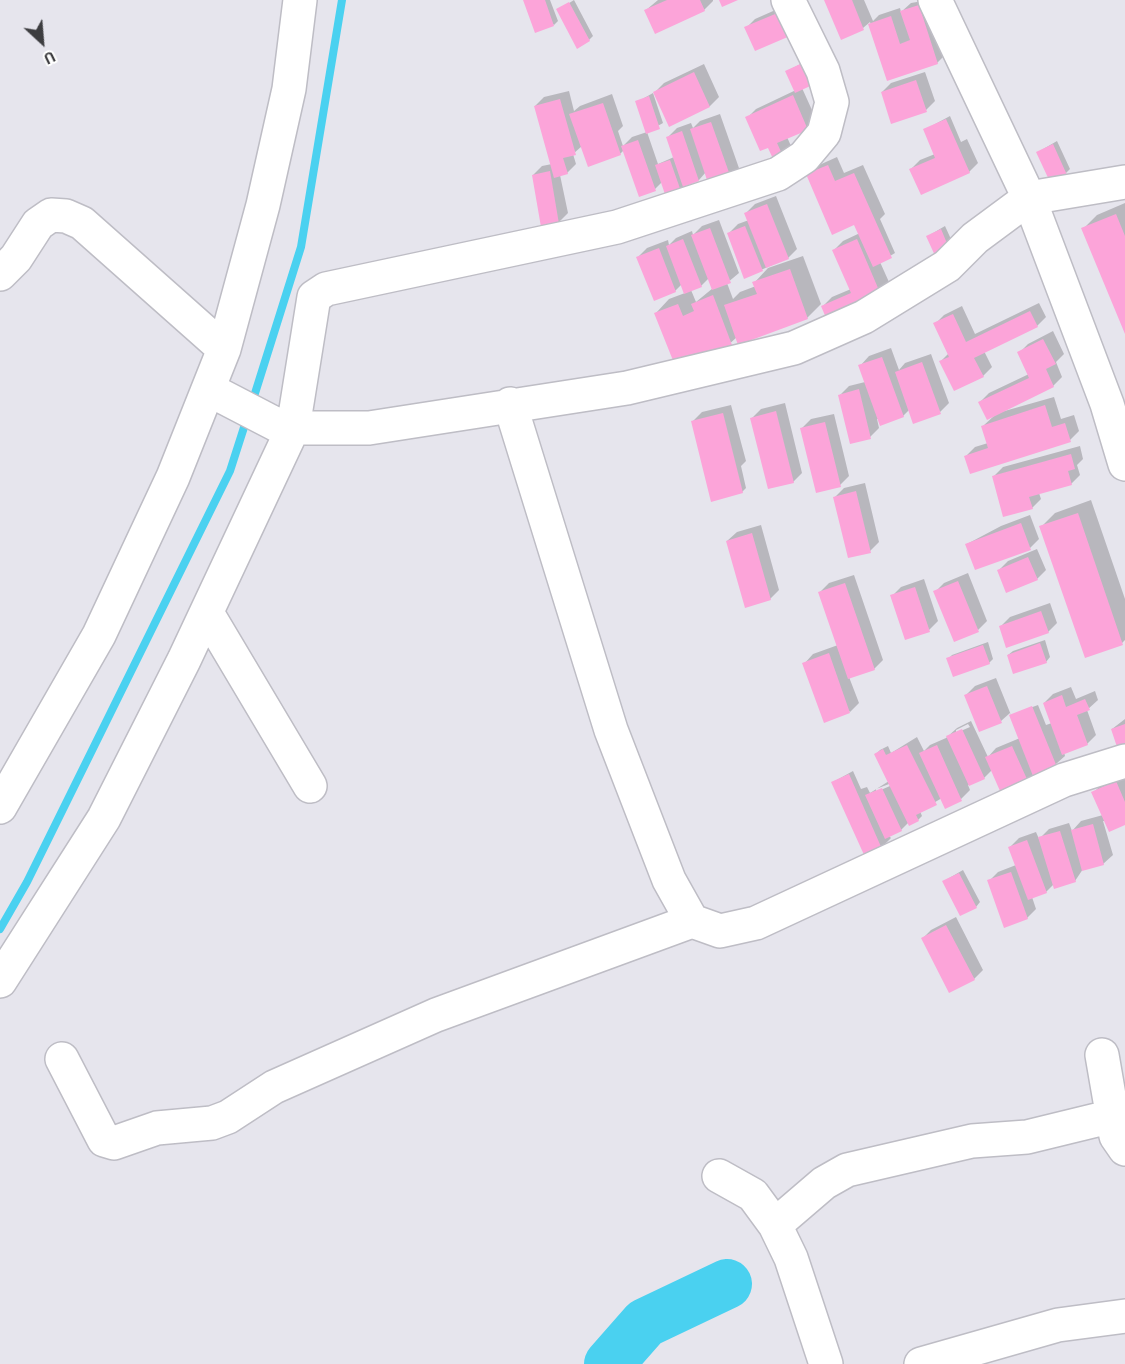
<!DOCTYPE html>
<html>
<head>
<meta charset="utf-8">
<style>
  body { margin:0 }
  #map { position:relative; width:1125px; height:1364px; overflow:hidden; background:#e6e5ed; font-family:Barlow,sans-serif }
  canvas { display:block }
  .north { position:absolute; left:12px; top:12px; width:60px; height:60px; -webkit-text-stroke:4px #fff; paint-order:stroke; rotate:154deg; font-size:16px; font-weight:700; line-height:24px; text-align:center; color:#3d3d40 }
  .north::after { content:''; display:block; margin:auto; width:21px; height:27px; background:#3d3d40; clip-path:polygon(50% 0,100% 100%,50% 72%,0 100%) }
</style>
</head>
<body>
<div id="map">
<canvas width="1125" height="1364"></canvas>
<div class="north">U</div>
</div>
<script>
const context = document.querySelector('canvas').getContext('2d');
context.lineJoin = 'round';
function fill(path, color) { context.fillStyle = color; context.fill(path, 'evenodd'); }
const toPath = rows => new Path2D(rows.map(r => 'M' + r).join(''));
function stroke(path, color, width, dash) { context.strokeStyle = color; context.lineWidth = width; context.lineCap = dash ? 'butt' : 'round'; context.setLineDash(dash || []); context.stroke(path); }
fill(toPath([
  [525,0,550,0,558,21,554,25],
  [574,0,593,36,589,40,558,10],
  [658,0,713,0,713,1,704,10,646,10],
  [826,0,864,0,873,21,879,15,900,8,901,12,911,3,929,0,946,54,937,63,888,79,870,22,863,28,841,38],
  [789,4,798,25,746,28,755,19],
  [814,57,802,88,816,119,807,128,787,137,791,146,782,155,769,146,747,118,756,109,796,90,787,71],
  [704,64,719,97,710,106,670,125,655,92,664,83],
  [925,72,935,101,926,110,882,92,891,83],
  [569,91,574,111,580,106,612,94,623,126,618,131,623,146,632,137,647,132,637,102,653,93,663,123,647,132,658,164,674,157,668,137,677,128,691,123,693,128,700,121,720,114,740,171,731,180,706,172,699,180,684,185,688,195,662,182,655,189,624,150,620,154,582,146,573,154,576,164,567,173,560,175,568,213,558,223,533,175,542,166,552,164,535,106,544,97],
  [950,116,961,142,967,139,978,163,969,172,911,169,920,160,935,154,924,130],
  [1057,141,1070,169,1066,173,1038,152],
  [837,157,844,173,863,165,885,214,880,219,895,253,880,262,893,291,823,306,832,297,851,289,834,250,843,241,860,233,855,223,808,175,817,166],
  [776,196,797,249,788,258,745,277,729,233,738,224,749,220,746,213,755,204],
  [1125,203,1125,331,1083,229,1097,215],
  [719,220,739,273,727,283,733,299,740,292,756,286,754,283,768,268,803,256,821,304,807,318,737,337,716,356,656,313,669,299,685,293,682,284,675,291,638,257,647,248,668,240,669,245,676,238,692,231,693,235,702,226],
  [709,278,713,288,696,302,691,290,701,286],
  [945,226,955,248,928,236],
  [1039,303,1046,317,1037,326,984,351,992,367,983,376,941,361,949,353,935,324,944,315,962,306,975,334],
  [1053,331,1064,354,1056,362,1062,377,1053,386,994,414,1054,397,1061,419,1074,415,1079,431,1070,440,966,456,975,447,988,443,983,426,995,415,980,402,989,393,1029,374,1019,353,1028,344],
  [891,348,899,370,905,363,931,354,949,403,940,412,910,409,903,416,877,419,879,428,870,437,840,395,849,386,865,382,860,366,869,356],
  [785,403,802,473,793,482,752,418,761,409],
  [731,405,746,461,741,466,746,488,742,492,693,421,702,412],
  [834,414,849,476,840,485,802,428,811,419],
  [1080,446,1083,459,1077,465,1080,475,1071,484,1039,493,1041,499,1032,508,994,476,1003,467],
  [865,483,879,542,870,551,835,497,844,488],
  [1091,500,1125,599,1125,640,1122,643,1041,527,1055,513],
  [1030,515,1039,539,1030,548,967,544,1001,526],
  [761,525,779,590,770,599,727,541,737,532],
  [1037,549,1046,570,1037,579,999,570,1008,561],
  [968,573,987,621,978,630,935,592,944,583],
  [854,575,883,660,874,669,849,677,859,703,850,712,804,664,813,654,838,645,820,592,829,583],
  [924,579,938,621,929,630,892,596,901,587],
  [1050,603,1057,623,1048,632,1001,626,1010,617],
  [1045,640,1050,657,1046,662,1008,655,1013,651],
  [988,642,993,659,989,663,948,659,952,655],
  [996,678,1011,715,1038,705,1046,725,1052,723,1044,703,1053,694,1071,687,1076,699,1095,691,1098,700,1087,710,1096,735,1087,744,1064,752,1065,756,1030,787,992,770,984,778,968,785,970,790,961,799,942,798,920,811,922,816,918,820,909,822,901,830,889,836,891,838,882,847,866,855,833,782,853,771,861,789,867,787,870,793,889,781,876,754,880,750,888,746,891,753,917,737,924,751,930,745,946,738,957,728,971,721,988,757,996,748,1020,738,1010,713,1001,721,966,695,975,686],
  [968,724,970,727,956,733,956,730],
  [889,784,890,786,876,792,876,789],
  [1125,719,1125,752,1112,729],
  [1125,773,1125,823,1103,821,1113,855,1103,864,1083,869,1075,881,1054,884,1046,892,1032,897,1036,909,1027,918,989,881,998,872,1016,865,1010,847,1019,838,1036,832,1039,839,1049,829,1069,823,1072,831,1081,821,1103,815,1093,793,1102,784],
  [963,870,980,902,976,907,944,881],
  [956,917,983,970,974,979,922,939,931,930]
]), '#0003');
stroke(toPath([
  [251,406,301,247,342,0],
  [0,929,27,882,230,471,247,418]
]), '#4ad1f0', 8);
stroke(toPath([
  [609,1364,645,1323,727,1284]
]), '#4ad1f0', 50);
fill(toPath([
  [523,0,545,0,554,26,535,33],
  [667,0,700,0,705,11,655,34,644,10],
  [719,0,738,0,722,7],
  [824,0,852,0,864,30,841,40],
  [569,2,590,41,577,49,556,9],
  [919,5,938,64,887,81,868,24,891,16,900,44,910,40,900,11],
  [780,12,790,36,755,51,744,27],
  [809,60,819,82,795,93,785,71],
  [694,72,710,107,669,127,653,92],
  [916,80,927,112,891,124,881,92],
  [793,95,808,130,777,143,783,156,774,161,768,148,760,151,745,117],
  [649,96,660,129,646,134,635,101],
  [560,99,576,155,563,158,568,174,554,178,534,106],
  [603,103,621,155,588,167,569,114],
  [946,119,970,173,921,195,909,169,935,158,923,129],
  [711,122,732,181,710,189,690,129],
  [682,131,699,181,683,187,666,137],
  [638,140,656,191,639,197,621,146],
  [1053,144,1067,175,1050,182,1036,152],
  [670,160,684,200,669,206,655,165],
  [828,165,835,181,854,173,892,258,873,267,854,225,832,235,806,174],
  [550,171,559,224,541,227,532,175],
  [767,204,789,259,766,268,744,213],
  [1116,214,1125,236,1125,334,1081,228],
  [745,226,763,271,744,279,727,233],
  [710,228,731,283,712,290,691,235],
  [941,229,951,253,937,260,926,236],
  [683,239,702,287,684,294,666,246],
  [857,239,884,302,829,325,821,306,851,293,832,250],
  [659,248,676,292,654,301,636,257],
  [790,269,808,319,738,345,724,305,757,294,752,282],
  [713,295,732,345,674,363,654,313,678,304,683,316,694,311,691,304],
  [1030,311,1038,327,974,358,984,377,954,391,939,361,949,357,933,323,953,314,966,342],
  [1043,339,1056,364,1046,369,1054,387,987,420,978,402,1029,378,1017,352],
  [882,357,904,417,880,426,858,365],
  [922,362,941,414,913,424,895,372],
  [859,389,871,439,850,444,838,395],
  [1045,405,1052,427,1065,423,1071,442,970,474,964,456,988,448,981,426],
  [776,411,794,483,768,489,750,418],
  [723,413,743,493,711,502,691,421],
  [825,422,841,487,816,493,800,428],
  [1071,454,1075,469,1068,471,1072,485,1029,497,1033,509,1003,517,992,476],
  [856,491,871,553,848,558,833,497],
  [1078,513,1123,645,1085,658,1039,526],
  [1021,523,1031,550,975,570,965,544],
  [752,533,771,600,745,608,726,541],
  [1028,557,1038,580,1006,593,997,570],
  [958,581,979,632,954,642,933,591],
  [845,583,875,670,848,679,818,592],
  [915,587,930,632,905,640,890,595],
  [1041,611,1049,633,1006,648,999,626],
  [1040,643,1047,663,1013,674,1007,655],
  [983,645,990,664,953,677,946,658],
  [829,653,850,713,824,723,802,663],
  [987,686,1002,723,979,732,964,695],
  [1062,695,1066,707,1085,699,1090,710,1077,715,1088,745,1062,755,1043,703],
  [1032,706,1057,767,1033,776,1009,715],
  [1125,724,1125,754,1120,756,1111,729],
  [962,729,985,779,969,786,946,736],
  [907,745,937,805,916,815,919,821,909,826,874,754,883,749,886,755],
  [937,745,962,801,945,809,919,753],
  [1012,746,1031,788,1004,800,985,757],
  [849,774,882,849,865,857,831,782],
  [1116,781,1125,802,1125,825,1109,832,1091,792],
  [882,788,902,831,885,839,865,795],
  [1093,824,1104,865,1082,871,1071,830],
  [1060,831,1076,882,1054,889,1038,837],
  [1027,840,1047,893,1028,900,1008,847],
  [1011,872,1028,919,1004,928,987,880],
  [959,873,977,908,960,916,942,881],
  [946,925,975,980,949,993,921,938]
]), '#fca4d9');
const minor = toPath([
  [935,0,1029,198,1107,404,1125,464],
  [0,274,16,258,38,224,51,215,66,216,82,223,224,349],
  [208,389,283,428,369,428,627,388,794,348,864,317,947,266,975,238,1029,198,1125,182],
  [510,404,611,730,669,880,692,921,720,931,756,923,1064,780,1125,761],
  [207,613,310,786],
  [0,807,99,635,173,477,224,349,263,205,289,89,300,0],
  [0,981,104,818,184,660,293,428,314,297,326,289,617,227,778,174,804,157,824,133,832,102,823,71,788,0],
  [1102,1055,1116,1136,1125,1149],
  [62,1059,104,1140,114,1143,157,1128,212,1123,228,1117,274,1087,436,1015,692,921],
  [719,1176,753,1195,775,1225,791,1258,826,1364],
  [775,1225,824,1183,847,1170,972,1141,1027,1137,1113,1116],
  [921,1364,1058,1325,1125,1316]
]);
stroke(minor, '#bebdc5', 36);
stroke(minor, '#fff', 33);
</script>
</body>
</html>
